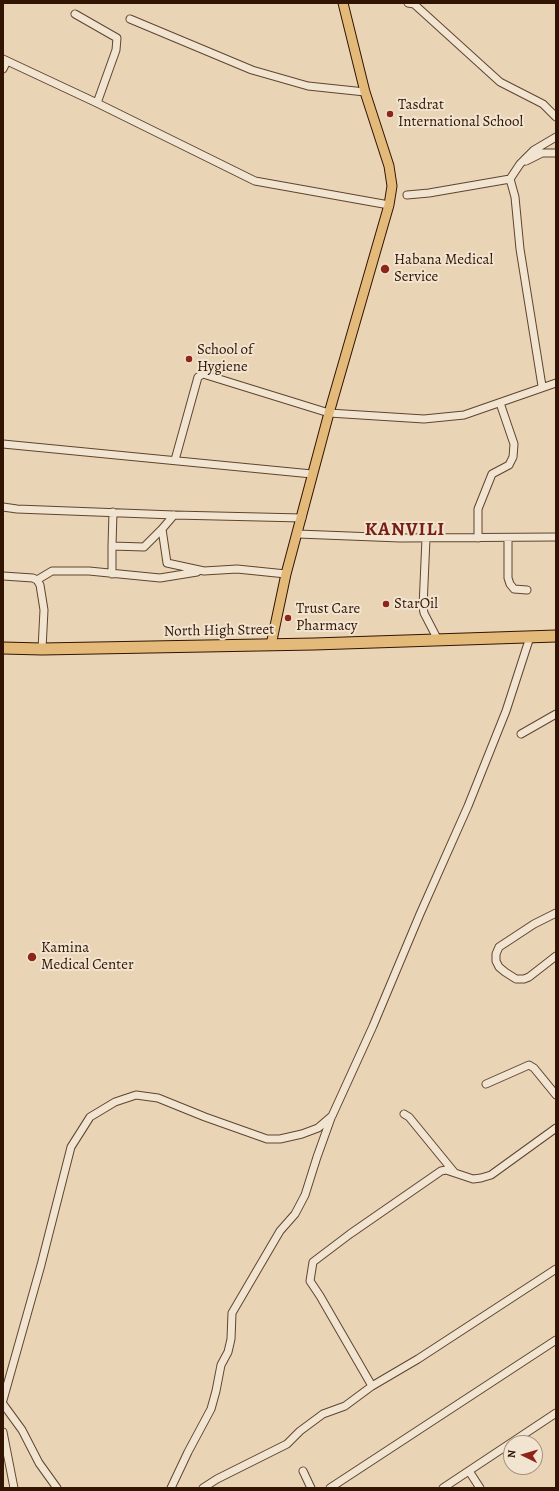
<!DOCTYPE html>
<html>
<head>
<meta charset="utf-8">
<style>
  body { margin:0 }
  #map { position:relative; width:559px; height:1491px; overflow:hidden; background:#e9d5b6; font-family:Alegreya,serif }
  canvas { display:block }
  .frame { position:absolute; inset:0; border:4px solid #321402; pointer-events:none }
  .north { position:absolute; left:503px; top:1435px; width:40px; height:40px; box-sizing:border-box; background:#f1e4d0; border:1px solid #a5917e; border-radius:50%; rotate:275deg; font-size:11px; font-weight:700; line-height:16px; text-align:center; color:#321402 }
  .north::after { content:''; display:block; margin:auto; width:14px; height:18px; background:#8f2418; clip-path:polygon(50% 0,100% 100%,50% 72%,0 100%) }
</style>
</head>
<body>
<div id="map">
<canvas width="559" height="1491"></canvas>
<div class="frame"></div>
<div class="north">N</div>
</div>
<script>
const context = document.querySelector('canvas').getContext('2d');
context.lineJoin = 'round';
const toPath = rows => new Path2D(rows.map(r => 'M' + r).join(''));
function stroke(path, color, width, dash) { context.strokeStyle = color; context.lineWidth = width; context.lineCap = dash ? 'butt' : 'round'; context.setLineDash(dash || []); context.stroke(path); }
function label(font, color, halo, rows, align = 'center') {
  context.font = font + ' Alegreya,serif'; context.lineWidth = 4; context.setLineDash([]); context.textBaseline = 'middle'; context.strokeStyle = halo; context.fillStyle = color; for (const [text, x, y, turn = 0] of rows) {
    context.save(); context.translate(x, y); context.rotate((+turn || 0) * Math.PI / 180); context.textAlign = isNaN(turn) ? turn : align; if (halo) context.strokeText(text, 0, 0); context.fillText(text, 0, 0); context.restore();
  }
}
const minor = toPath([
  [408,3,414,4,500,82,543,104,556,117],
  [75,14,117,38,116,50,97,103],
  [130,19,252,70,308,86,365,92],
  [3,59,97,103,255,181,389,205],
  [3,69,7,61],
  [526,161,542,153,556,153],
  [510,179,515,197,520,249,542,386],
  [407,195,429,193,510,179,520,164,534,150,556,137],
  [3,444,312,474],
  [175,460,198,377,203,374,329,413,424,419,464,415,556,383],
  [3,507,17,509,174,515,302,518],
  [174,515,162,529,167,563,204,571,237,569,286,574],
  [298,534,400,538,556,537],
  [426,538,423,607,424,613,438,640],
  [478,538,478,509,492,474,509,465,513,457,514,444,500,403],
  [508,538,508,578,510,584,514,589,527,590],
  [112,546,113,512],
  [112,574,112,546,144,547,162,529],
  [3,576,33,578,37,580,40,585,44,610,42,649],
  [37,580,52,571,89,571,160,578,197,572],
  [521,734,556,714],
  [556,913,534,924,499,947,496,954,496,961,499,967,505,972,516,979,524,979,529,977,556,956],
  [486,1084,529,1065,534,1068,556,1095],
  [404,1114,409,1117,454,1172],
  [372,1386,320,1296,310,1281,313,1262,350,1234,441,1171,446,1170,473,1179,481,1178,491,1175,556,1128],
  [3,1400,41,1265,71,1147,90,1117,115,1102,136,1095,158,1098,205,1117,267,1139,280,1139,302,1134,318,1128,332,1116,373,1026,420,914,468,806,506,711,530,637],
  [3,1404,22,1430,39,1463,57,1488],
  [3,1432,14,1488],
  [303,1471,311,1488],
  [469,1471,480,1488],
  [171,1488,188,1452,211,1409,216,1391,221,1365,228,1352,231,1339,232,1313,280,1231,295,1214,305,1195,317,1157,331,1118],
  [203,1488,217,1479,287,1444,300,1431,323,1414,345,1406,372,1386,418,1359,556,1269],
  [330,1488,556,1340],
  [443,1488,556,1413]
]);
const major = toPath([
  [271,645,286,574,329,413,389,205,392,186,389,166,365,92,343,3]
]);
const highway = toPath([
  [3,648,42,649,314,644,556,636]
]);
stroke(minor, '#60442f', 9);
stroke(major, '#321402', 11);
stroke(highway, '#321402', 13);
stroke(minor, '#f1e4d0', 7);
stroke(major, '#e4ba7b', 9);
stroke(highway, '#e4ba7b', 11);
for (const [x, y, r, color] of [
  [390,114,4,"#8f2418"],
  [385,269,5,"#8f2418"],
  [189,359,4,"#8f2418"],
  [386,604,4,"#8f2418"],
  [288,618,4,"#8f2418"],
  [32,957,5,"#8f2418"]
]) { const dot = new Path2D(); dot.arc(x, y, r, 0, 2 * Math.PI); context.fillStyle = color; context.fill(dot); stroke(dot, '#f1e4d0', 1.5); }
label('15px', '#321402', '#f1e4d0', [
  ["Tasdrat",398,105],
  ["International School",398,122],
  ["Habana Medical",394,260],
  ["Service",394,277],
  ["School of",197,350],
  ["Hygiene",197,367],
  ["StarOil",394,604],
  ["Trust Care",296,609],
  ["Pharmacy",296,626],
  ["Kamina",41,948],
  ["Medical Center",41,965]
], 'left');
label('15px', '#321402', '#f1e4d0', [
  ["North High Street",219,631,-1]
]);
context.letterSpacing = '1px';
label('bold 19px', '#7a1f14', '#f1e4d0', [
  ["KANVILI",405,530]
]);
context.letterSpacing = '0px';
</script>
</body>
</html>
